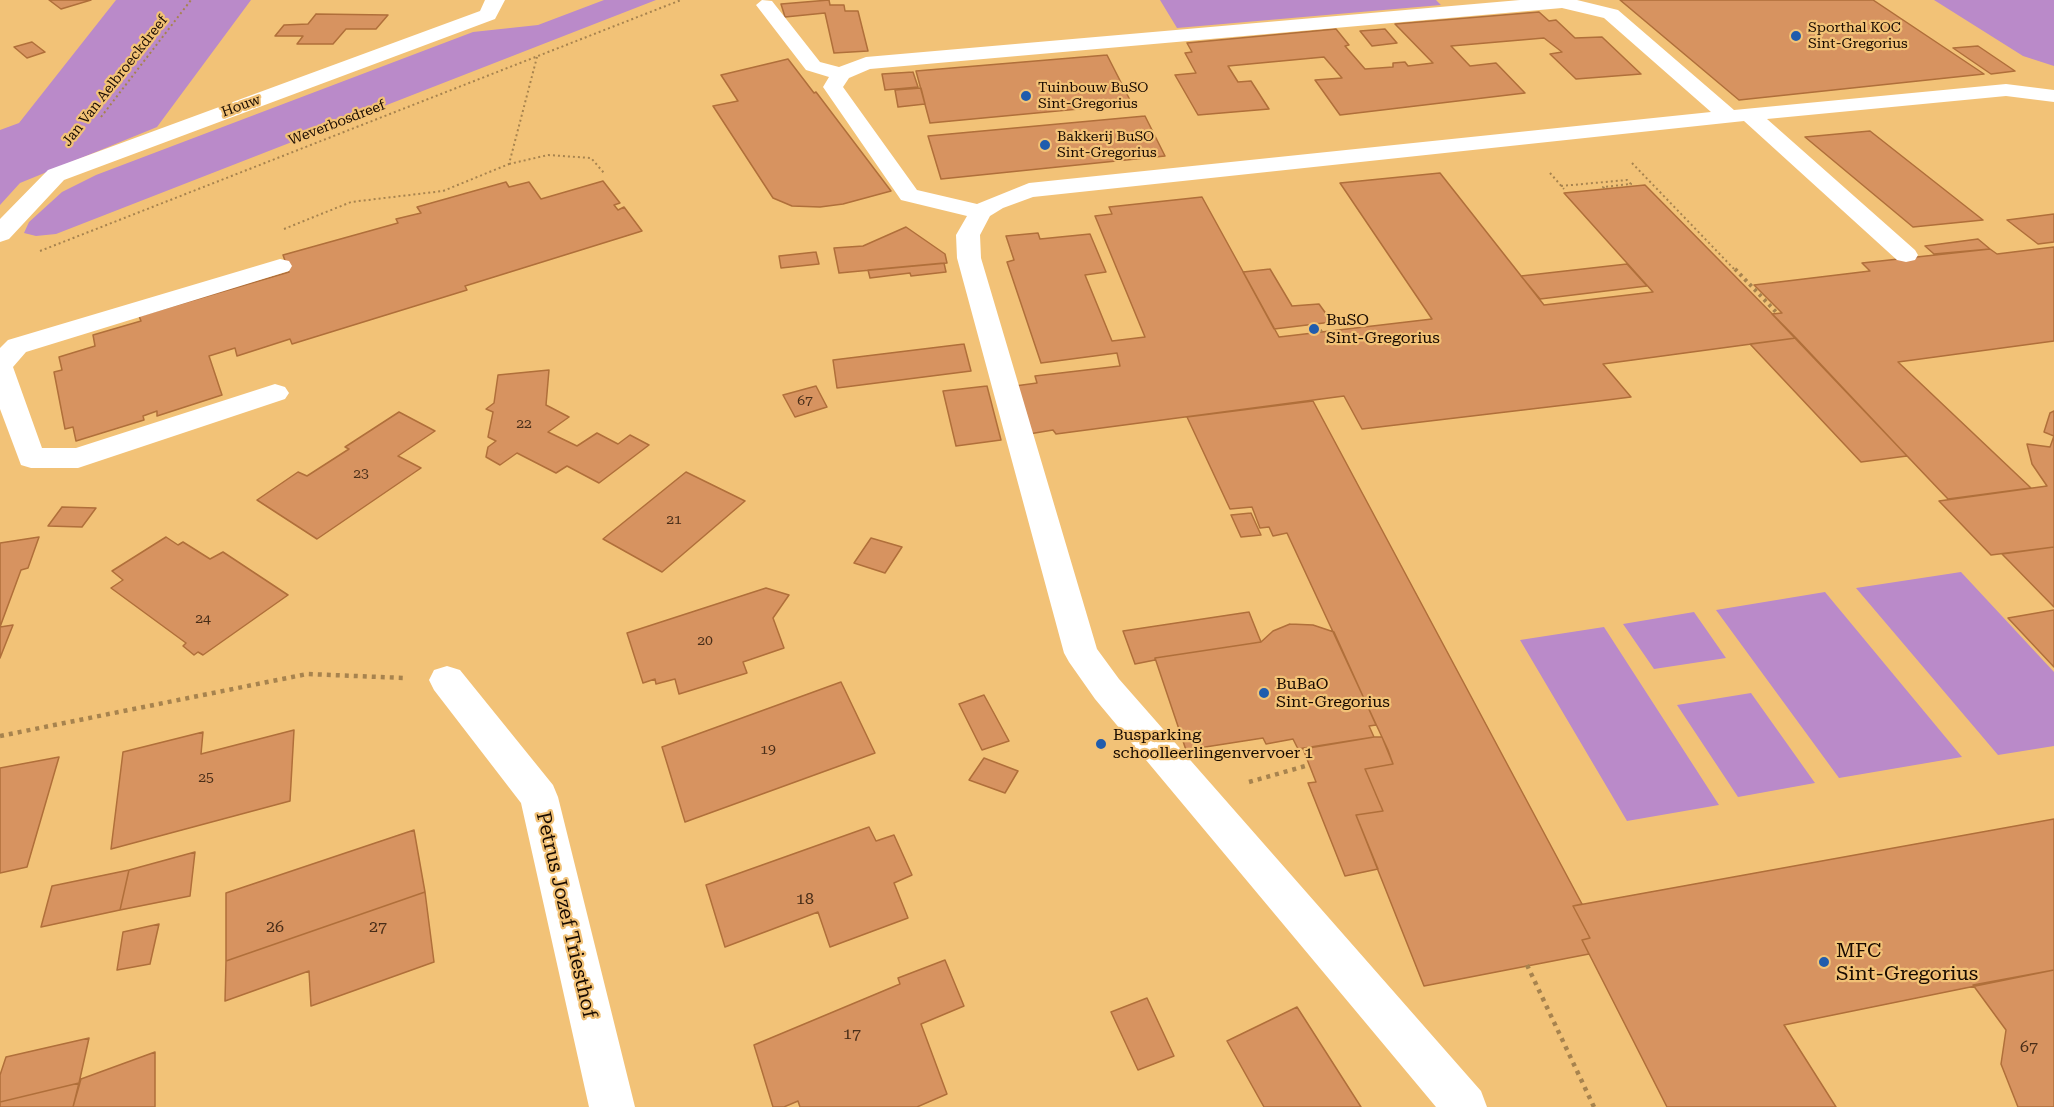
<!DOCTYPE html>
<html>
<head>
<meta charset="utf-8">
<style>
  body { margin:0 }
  canvas { display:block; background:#f2c277 }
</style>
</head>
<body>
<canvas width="2054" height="1107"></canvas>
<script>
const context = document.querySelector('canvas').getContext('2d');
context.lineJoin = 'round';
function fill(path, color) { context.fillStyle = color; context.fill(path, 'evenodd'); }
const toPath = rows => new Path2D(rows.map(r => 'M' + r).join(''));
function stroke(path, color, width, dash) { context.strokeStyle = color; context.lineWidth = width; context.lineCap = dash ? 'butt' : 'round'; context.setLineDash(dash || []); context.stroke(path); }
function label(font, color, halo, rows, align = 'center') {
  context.font = font + ' "Roboto Serif",serif'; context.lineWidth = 4.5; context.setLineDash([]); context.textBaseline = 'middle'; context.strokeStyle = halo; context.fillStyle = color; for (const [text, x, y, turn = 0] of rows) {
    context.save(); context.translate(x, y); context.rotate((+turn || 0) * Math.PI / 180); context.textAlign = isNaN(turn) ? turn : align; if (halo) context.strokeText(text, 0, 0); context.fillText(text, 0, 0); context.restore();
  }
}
fill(toPath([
  [116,0,251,0,157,127,20,183,0,205,0,130,19,123],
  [604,0,656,0,56,234,36,236,24,233,29,222,62,192,96,175,473,32,538,25],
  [1160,0,1436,0,1441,5,1177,28],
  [1934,0,2054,0,2054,66,2023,56],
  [1961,572,2054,672,2054,746,1998,755,1856,588],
  [1825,592,1962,757,1839,778,1716,610],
  [1694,612,1726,658,1654,669,1623,624],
  [1604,627,1719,805,1627,821,1520,640],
  [1751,693,1815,783,1738,797,1677,705]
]), '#ba8ac9');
const building = toPath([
  [49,0,91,0,61,9,49,0],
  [829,0,830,5,844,5,845,11,858,11,868,51,834,53,825,13,785,17,781,4,829,0],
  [1620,0,1873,0,1984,74,1739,100,1620,0],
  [1539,12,1549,21,1556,20,1575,38,1602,37,1641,74,1576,79,1550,54,1562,52,1544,38,1451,46,1470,66,1496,63,1525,93,1340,115,1315,80,1342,78,1324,57,1228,66,1238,82,1251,81,1269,109,1198,115,1175,75,1196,73,1185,53,1192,52,1187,43,1336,29,1349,45,1345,46,1365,69,1393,67,1393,63,1405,62,1408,66,1433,63,1395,24,1539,12],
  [316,14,388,15,376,29,346,29,333,44,297,44,303,36,275,36,284,25,308,24,316,14],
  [1385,29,1397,43,1372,46,1360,31,1385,29],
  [32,42,45,52,27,58,14,47,32,42],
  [1978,46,2015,71,1991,74,1953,48,1978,46],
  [1107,55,1132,104,930,123,916,71,1107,55],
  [788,59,814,93,816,92,891,191,843,204,820,207,792,206,773,198,713,106,738,101,721,75,788,59],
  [913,72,918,87,885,90,882,74,913,72],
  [921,88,925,104,898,107,895,90,921,88],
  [1145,116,1165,156,941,179,928,136,1145,116],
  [1870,131,1983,220,1913,227,1805,137,1870,131],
  [1440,173,1544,305,1653,292,1564,193,1645,185,1796,338,1603,364,1631,397,1599,401,1362,429,1344,396,1056,434,1053,430,1029,434,1015,386,1037,383,1035,376,1120,366,1117,353,1041,363,1007,262,1014,260,1006,236,1038,233,1040,239,1090,234,1106,272,1085,275,1112,341,1145,337,1095,216,1112,214,1109,207,1202,197,1279,337,1432,319,1340,183,1440,173],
  [603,181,620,203,614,205,618,210,624,207,642,231,465,286,467,290,292,344,290,339,237,356,235,348,209,356,222,395,157,416,157,411,143,416,144,420,76,441,73,427,65,429,54,372,62,370,59,357,95,346,93,335,141,321,139,316,289,272,283,255,398,223,396,219,421,213,417,207,506,182,509,187,529,182,541,199,603,181],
  [2054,214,2054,242,2038,244,2007,220,2054,214],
  [906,227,945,254,947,263,839,273,834,248,863,246,906,227],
  [1978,239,1990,249,1934,254,1925,246,1978,239],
  [2054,247,2054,341,1898,362,2031,488,1948,499,1772,314,1782,313,1754,285,1870,271,1862,263,1990,249,1997,254,2054,247],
  [816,252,819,264,781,268,779,256,816,252],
  [944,263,946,272,911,276,910,273,870,278,868,270,944,263],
  [1627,264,1647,286,1540,299,1521,276,1627,264],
  [1270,269,1292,306,1319,304,1332,322,1274,329,1243,272,1270,269],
  [1796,338,1907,456,1861,462,1750,344,1796,338],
  [964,344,971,371,837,388,833,360,964,344],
  [549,370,546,405,569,417,548,432,577,446,597,433,618,444,630,435,649,445,599,483,567,466,556,473,517,453,500,465,486,457,488,447,496,441,488,437,493,412,486,409,494,403,498,375,549,370],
  [816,386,827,407,795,417,783,395,816,386],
  [987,386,1001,440,956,446,943,391,987,386],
  [1313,401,1582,904,1573,906,1590,938,1582,940,1589,954,1424,986,1356,815,1383,811,1365,769,1393,764,1388,750,1287,533,1273,536,1269,527,1260,528,1252,507,1230,509,1187,417,1313,401],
  [2054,411,2054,547,1991,555,1939,501,2047,486,2032,464,2027,444,2050,447,2054,436,2044,432,2050,413,2054,411],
  [399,412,435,431,398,456,421,468,317,539,257,500,298,472,307,476,349,449,345,447,399,412],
  [686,472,745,501,662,572,603,539,686,472],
  [62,507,96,508,82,527,48,526,62,507],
  [1251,513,1261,535,1241,537,1231,515,1251,513],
  [39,537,28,568,21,570,0,627,0,543,39,537],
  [166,537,178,545,183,542,210,559,223,552,288,595,203,655,198,652,194,655,183,646,186,643,111,588,123,580,112,571,166,537],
  [871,538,902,547,885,573,854,563,871,538],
  [2054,547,2054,607,2002,554,2054,547],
  [766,588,789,595,773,618,784,648,743,662,747,673,679,694,675,679,656,684,655,679,643,683,627,633,766,588],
  [2054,610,2054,667,2008,618,2054,610],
  [1249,612,1261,642,1155,658,1155,660,1135,664,1123,631,1249,612],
  [1290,624,1313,625,1334,632,1376,725,1369,726,1374,737,1298,749,1293,739,1266,744,1263,738,1186,750,1155,658,1261,642,1273,631,1290,624],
  [13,625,0,658,0,627,13,625],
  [841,682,875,753,685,822,662,747,841,682],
  [984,695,1009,741,982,750,959,704,984,695],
  [294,730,290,801,111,849,123,752,203,732,201,754,294,730],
  [1374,737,1382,737,1393,764,1365,769,1383,811,1356,815,1378,869,1345,876,1308,783,1316,782,1303,749,1374,737],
  [59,757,27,867,0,873,0,768,59,757],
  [984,758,1018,771,1005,793,969,780,984,758],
  [2054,819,2054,970,1784,1025,1836,1107,1667,1107,1582,940,1590,938,1573,906,2054,819],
  [869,827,876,841,894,835,912,875,894,883,908,918,830,947,818,912,725,947,706,885,869,827],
  [414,830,425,892,226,961,226,893,414,830],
  [195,852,190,896,120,910,129,870,195,852],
  [129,870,120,910,41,927,52,886,129,870],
  [425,892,434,962,311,1006,309,971,225,1001,226,961,425,892],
  [159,924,150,964,117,970,123,932,159,924],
  [945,960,964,1006,921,1024,947,1094,917,1107,800,1107,798,1101,784,1107,773,1107,754,1045,900,984,898,978,945,960],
  [2054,970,2054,1107,2018,1107,2001,1064,2006,1030,1973,985,2054,970],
  [1147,998,1174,1056,1138,1070,1111,1012,1147,998],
  [1297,1007,1361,1107,1264,1107,1227,1041,1297,1007],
  [89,1038,79,1083,0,1102,0,1075,6,1057,89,1038],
  [155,1052,155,1107,73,1107,81,1079,155,1052],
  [79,1083,73,1107,0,1107,0,1102,79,1083]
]);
fill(building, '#d79360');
stroke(building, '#b06f3a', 1.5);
stroke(toPath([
  [101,117,191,0],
  [1632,163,1736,271],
  [509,164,548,155,591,158,604,173],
  [1550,173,1564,189],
  [1561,186,1627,180,1631,184,1603,187,1605,189],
  [284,229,351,202,443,191,509,164,537,57],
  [40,251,681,0]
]), '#a7834e', 2, [2, 3]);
stroke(toPath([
  [1735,269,1777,313],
  [1316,324,1321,332]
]), '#a7834e', 4, [3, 4]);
stroke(toPath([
  [0,736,307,674,405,678],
  [1249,782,1309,765],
  [1527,965,1594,1107]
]), '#a7834e', 4.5, [4, 5]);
fill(toPath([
  [1520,0,1577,0,1618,10,1734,110,2006,84,2054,90,2054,102,2006,96,1767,119,1915,250,1918,255,1915,260,1906,262,1897,260,1744,121,1033,197,1003,208,990,216,980,235,981,258,1097,649,1119,679,1481,1091,1487,1107,1436,1107,1095,699,1069,662,1064,653,957,258,956,235,967,216,901,200,823,87,829,77,806,70,756,5,762,0,772,1,820,62,839,67,866,57,1520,0],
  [1562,8,1604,18,1711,112,1029,183,977,204,917,190,843,87,849,78,870,69,1562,8],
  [280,259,289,261,292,266,289,271,26,352,13,367,42,448,76,448,275,384,285,387,289,393,285,399,78,468,31,468,21,465,0,409,0,348,8,340,280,259]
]), '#fff');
fill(toPath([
  [485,0,505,0,495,19,64,180,9,239,0,242,0,219,48,170,480,11,485,0],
  [447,666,460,670,553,785,558,797,635,1107,589,1107,521,803,434,690,429,680,434,670,447,666]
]), '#fff');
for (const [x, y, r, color] of [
  [1796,36,6,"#205cad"],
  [1026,96,6,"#205cad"],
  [1045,145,6,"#205cad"],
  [1314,329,6,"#205cad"],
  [1264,693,6,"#205cad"],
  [1101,744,6,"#205cad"],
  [1824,962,6,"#205cad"]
]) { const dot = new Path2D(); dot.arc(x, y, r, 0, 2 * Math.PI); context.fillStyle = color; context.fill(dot); stroke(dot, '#f2c277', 2); }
label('14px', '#190b00', '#f2c277', [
  ["Sporthal KOC",1808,28],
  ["Sint-Gregorius",1808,44],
  ["Tuinbouw BuSO",1038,88],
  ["Sint-Gregorius",1038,104],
  ["Bakkerij BuSO",1057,137],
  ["Sint-Gregorius",1057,153]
], 'left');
label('14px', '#190b00', '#f2c277', [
  ["Jan Van Aelbroeckdreef",115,81,-52],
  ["Houw",241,106,-20],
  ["Weverbosdreef",337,123,-21]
]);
label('14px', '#482d18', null, [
  ["67",805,401],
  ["22",524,424],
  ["23",361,474],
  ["21",674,520],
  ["24",203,619],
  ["20",705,641],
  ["19",768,750],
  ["25",206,778]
]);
label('16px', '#190b00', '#f2c277', [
  ["BuSO",1326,320],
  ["Sint-Gregorius",1326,338],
  ["BuBaO",1276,684],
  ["Sint-Gregorius",1276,702],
  ["Busparking",1113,735],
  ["schoolleerlingenvervoer 1",1113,753]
], 'left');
label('16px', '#482d18', null, [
  ["18",805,899],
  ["26",275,927],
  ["27",378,927],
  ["17",852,1034],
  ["67",2029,1047]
]);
label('20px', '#190b00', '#f2c277', [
  ["Petrus Jozef Triesthof",566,915,77]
]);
label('20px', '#190b00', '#f2c277', [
  ["MFC",1836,951],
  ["Sint-Gregorius",1836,974]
], 'left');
</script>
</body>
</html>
